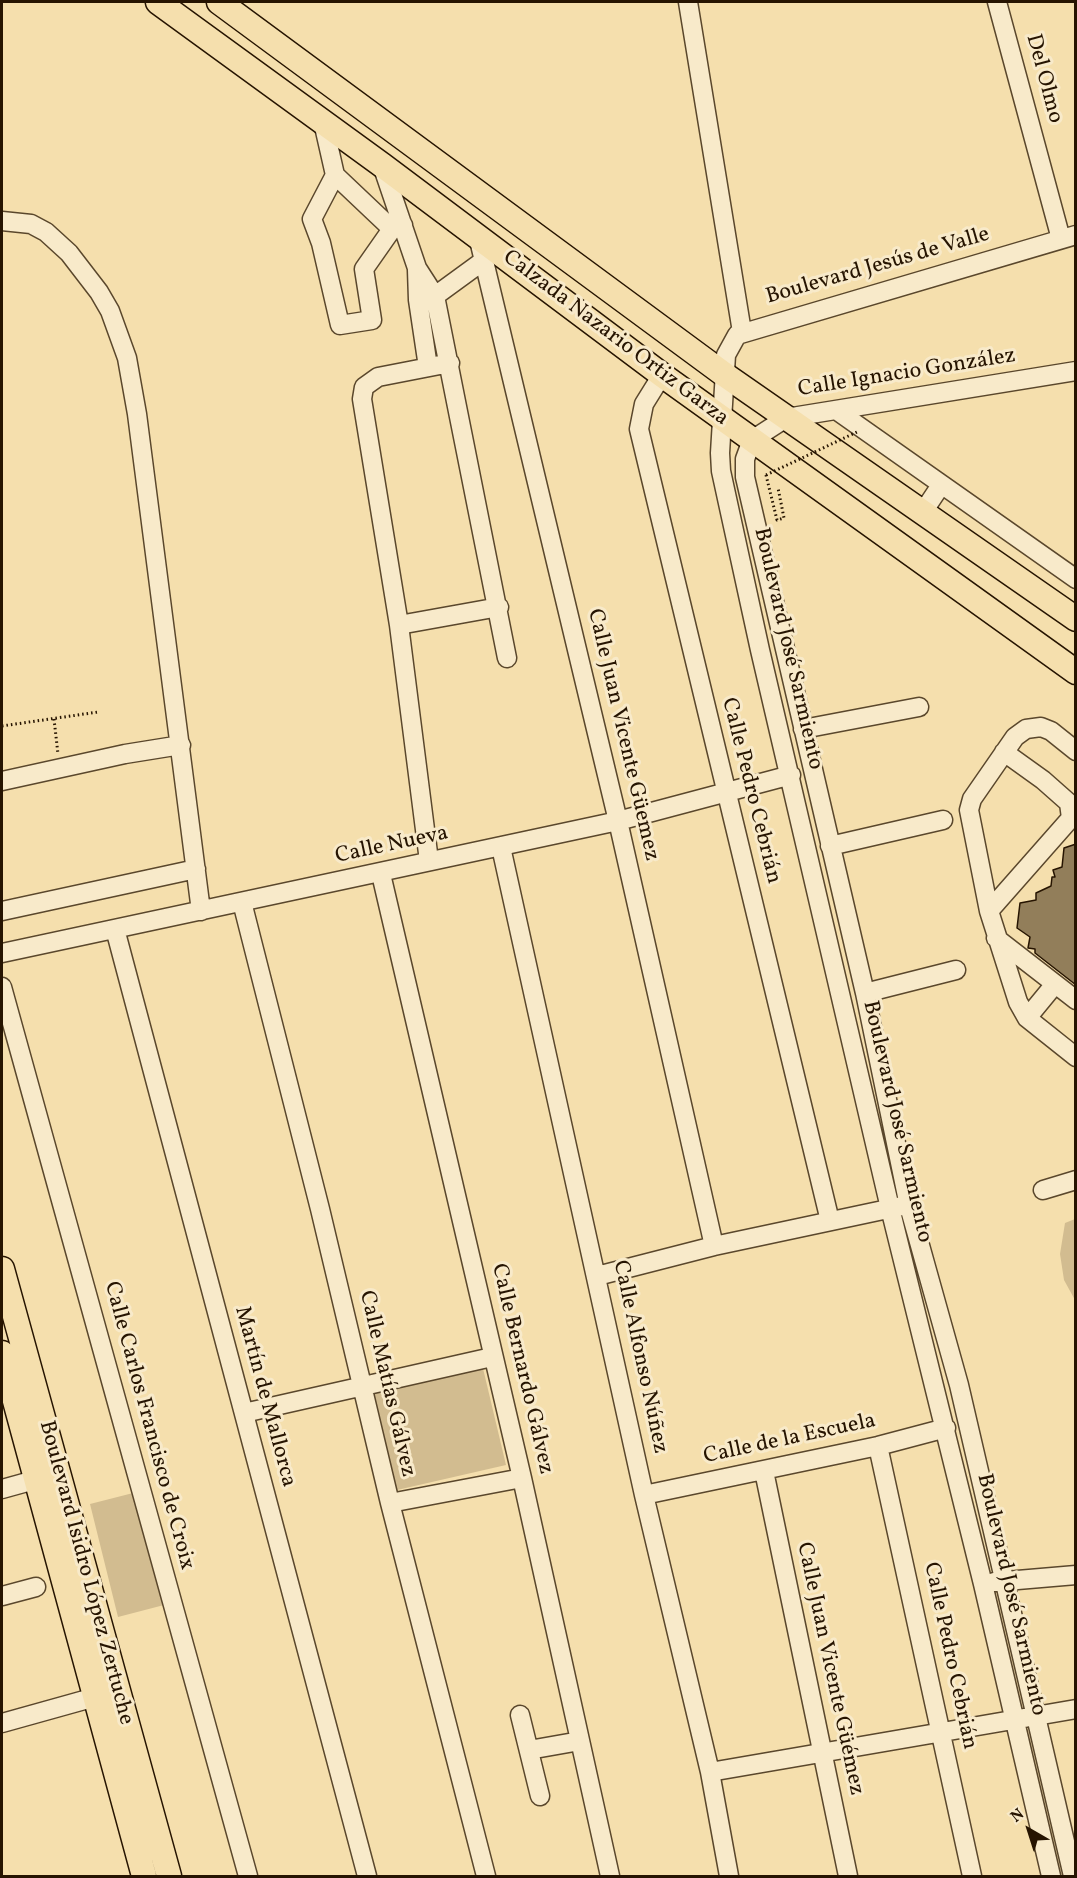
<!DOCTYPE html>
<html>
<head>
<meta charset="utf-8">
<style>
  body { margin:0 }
  #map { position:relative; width:1077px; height:1878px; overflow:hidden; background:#f5dfad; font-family:Vollkorn,serif }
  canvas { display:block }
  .frame { position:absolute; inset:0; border:3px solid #261401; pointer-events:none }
  .north { position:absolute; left:999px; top:1800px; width:60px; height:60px; -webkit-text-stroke:4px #f8eaca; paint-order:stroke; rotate:321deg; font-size:16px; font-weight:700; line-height:24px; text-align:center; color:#261401 }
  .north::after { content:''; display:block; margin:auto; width:21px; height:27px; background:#261401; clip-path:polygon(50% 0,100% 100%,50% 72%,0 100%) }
</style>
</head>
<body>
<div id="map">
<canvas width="1077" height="1878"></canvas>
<div class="frame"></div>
<div class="north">N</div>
</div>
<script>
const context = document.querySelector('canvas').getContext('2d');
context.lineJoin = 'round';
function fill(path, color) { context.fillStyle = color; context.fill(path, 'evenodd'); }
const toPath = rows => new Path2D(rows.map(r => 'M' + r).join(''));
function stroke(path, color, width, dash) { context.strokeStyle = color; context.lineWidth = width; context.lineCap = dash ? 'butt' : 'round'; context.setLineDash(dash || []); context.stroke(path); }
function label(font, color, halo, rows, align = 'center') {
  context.font = font + ' Vollkorn,serif'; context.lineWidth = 6; context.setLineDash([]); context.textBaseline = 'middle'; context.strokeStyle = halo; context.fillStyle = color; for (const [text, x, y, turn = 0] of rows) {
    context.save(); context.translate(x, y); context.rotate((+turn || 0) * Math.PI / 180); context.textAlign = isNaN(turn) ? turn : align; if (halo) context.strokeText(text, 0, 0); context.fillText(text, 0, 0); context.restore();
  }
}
fill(toPath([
  [1075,1219,1076,1219,1075,1300,1064,1280,1060,1254,1065,1223],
  [481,1360,506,1465,397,1490,370,1386],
  [137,1492,164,1605,118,1617,90,1504]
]), '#d2bc90');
const building = toPath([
  [1076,844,1076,985,1035,953,1035,949,1028,948,1030,937,1017,928,1020,903,1036,900,1036,893,1051,886,1052,877,1055,877,1053,870,1062,867,1064,848,1076,844]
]);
fill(building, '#927e5a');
stroke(building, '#261401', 1.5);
const minor = toPath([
  [688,2,742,332],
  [997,2,1061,239],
  [323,122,335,175,312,219,321,243,340,325,372,320,364,269,392,229,403,225],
  [382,165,417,268,435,296,507,658],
  [335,175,392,229],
  [2,221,31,224,46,232,69,253,99,292,110,311,127,358,137,414,201,911],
  [478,236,618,821,714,1246],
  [417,270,418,300,428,367],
  [425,298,435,296,483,261],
  [662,375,644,404,639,429,830,1221],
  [836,410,1076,579],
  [923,512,941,485],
  [399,625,499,607],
  [803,729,919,707],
  [1076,751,1051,731,1041,727,1026,729,1015,737,972,799,969,810,989,911,1018,1002,1027,1018,1076,1057],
  [2,781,125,754,181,745],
  [830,846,943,820],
  [501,847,644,1495,710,1772,729,1876],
  [429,861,399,625,362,399,364,387,378,377,450,363],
  [381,874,522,1478,610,1876],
  [242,902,320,1209,390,1503,486,1876],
  [2,911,196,869],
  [989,911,1071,818,1069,803,1043,780,1004,752],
  [115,929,367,1876],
  [996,938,1076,1000],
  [2,953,618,821,791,775],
  [2,987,248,1876],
  [865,993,956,970],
  [1027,1018,1055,984],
  [1043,1190,1076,1180],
  [597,1276,714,1246,902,1206],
  [244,1413,492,1357],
  [878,1446,972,1876],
  [764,1471,848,1876],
  [2,1489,49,1476],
  [644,1495,878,1446,946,1428],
  [390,1503,522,1478],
  [994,1582,1076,1575],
  [2,1596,36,1587],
  [520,1715,540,1796],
  [2,1723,106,1694],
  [529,1750,580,1741],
  [710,1772,1076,1709],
  [1051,1876,983,1584,890,1208,760,650,721,471,720,453,726,355,737,335,1076,235],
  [1073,1876,959,1385,909,1206,865,993,745,477,745,459,752,440,786,418,1076,371]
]);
const major = toPath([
  [158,2,382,165,662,375,1076,672],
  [219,2,725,375,1076,619],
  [2,1269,169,1876],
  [2,1353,144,1876]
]);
stroke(minor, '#5a472c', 21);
stroke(major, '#261401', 27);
stroke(toPath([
  [766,475,777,520,784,518,778,488],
  [54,719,58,754],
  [2,726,98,712]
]), '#261401', 3, [1.5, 3]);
stroke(minor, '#f8eaca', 18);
stroke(major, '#f5dfad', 24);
stroke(toPath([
  [766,475,859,431]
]), '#261401', 3, [1.5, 3]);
label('22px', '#261401', '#f8eaca', [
  ["Del Olmo",1043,79,75],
  ["Boulevard Jesús de Valle",878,267,-16],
  ["Calzada Nazario Ortiz Garza",615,339,37],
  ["Calle Ignacio González",907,374,-9],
  ["Boulevard José Sarmiento",787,649,77],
  ["Calle Juan Vicente Güemez",622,735,77],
  ["Calle Pedro Cebrián",750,791,76],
  ["Calle Nueva",392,846,-12],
  ["Boulevard José Sarmiento",896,1122,77],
  ["Calle Alfonso Núñez",639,1357,78],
  ["Calle Bernardo Gálvez",521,1369,77],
  ["Calle Matías Gálvez",386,1384,77],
  ["Martín de Mallorca",264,1397,75],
  ["Calle Carlos Francisco de Croix",148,1426,75],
  ["Calle de la Escuela",790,1440,-12],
  ["Boulevard Isidro López Zertuche",85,1573,75],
  ["Boulevard José Sarmiento",1010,1595,77],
  ["Calle Pedro Cebrián",949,1656,78],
  ["Calle Juan Vicente Güémez",829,1669,78]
]);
</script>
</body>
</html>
